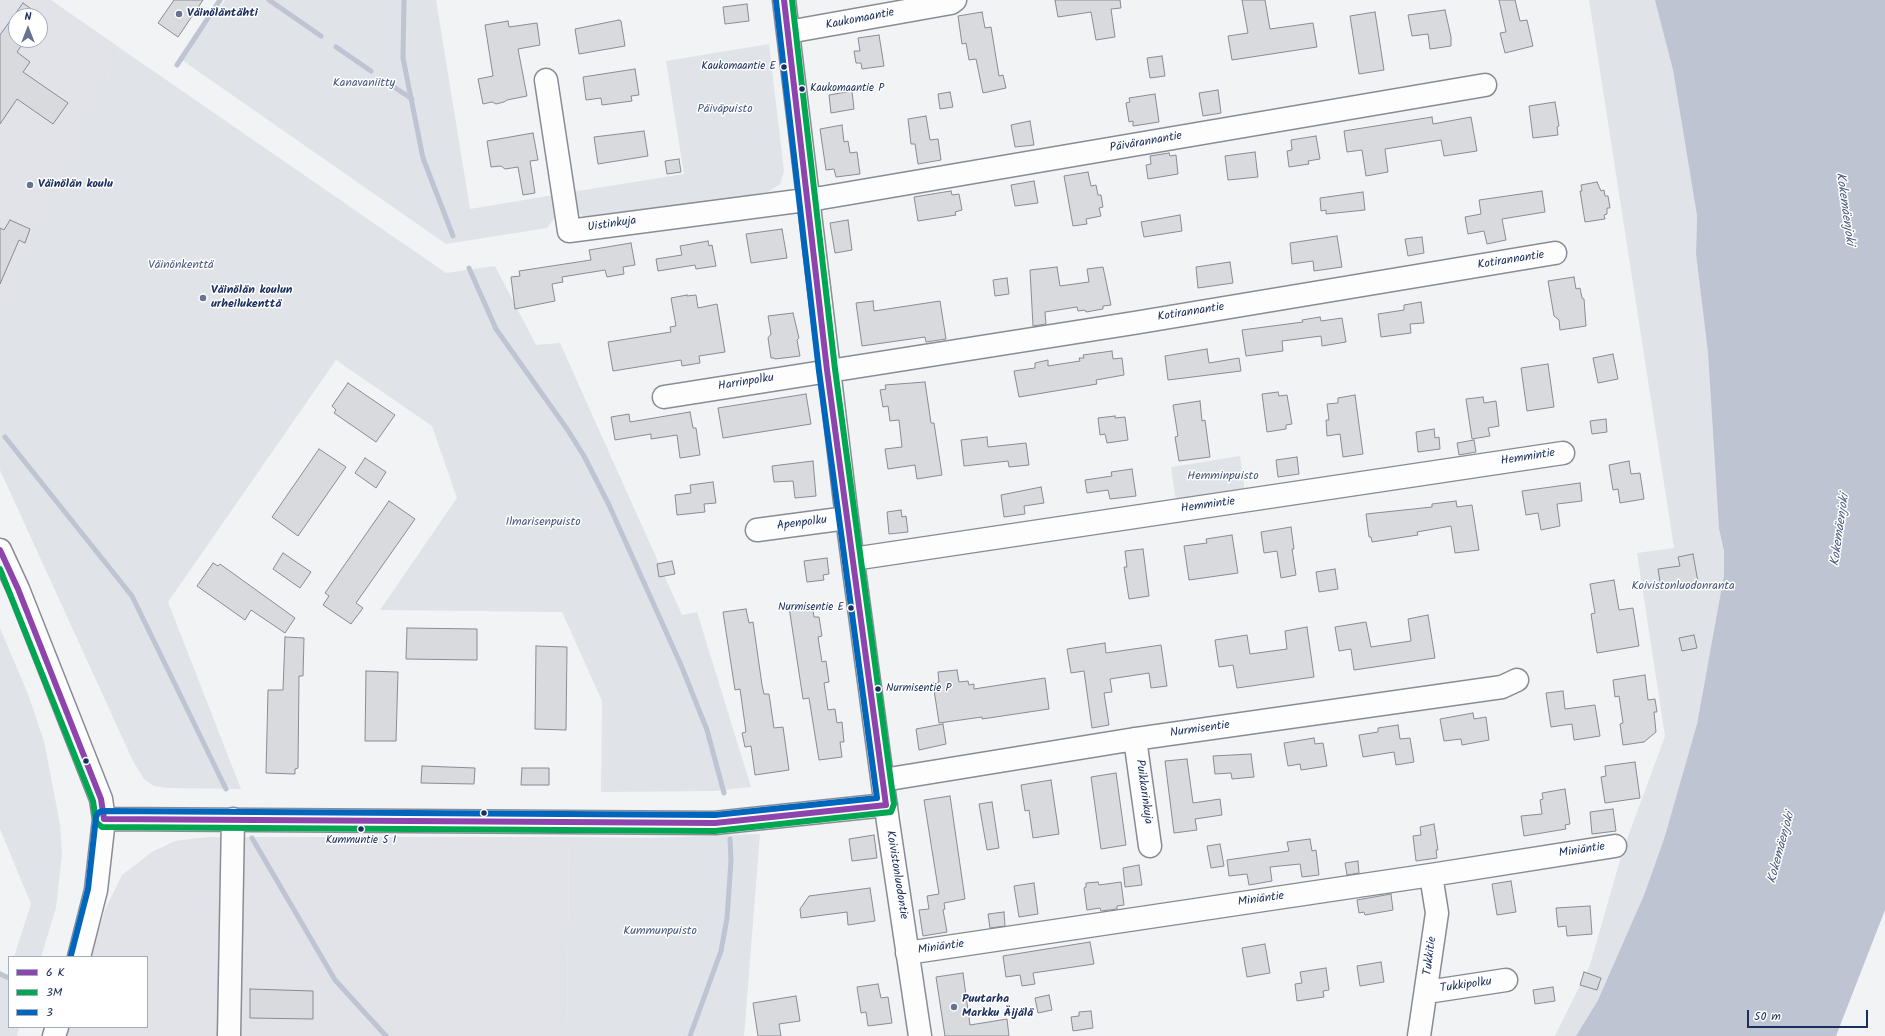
<!DOCTYPE html>
<html>
<head>
<meta charset="utf-8">
<style>
  body { margin:0 }
  #map { position:relative; width:1885px; height:1036px; overflow:hidden; background:#f2f3f4; font-family:Kalam,sans-serif }
  canvas { display:block }
  .legend { position:absolute; left:8px; top:956px; width:140px; height:72px; box-sizing:border-box; background:#fff; border:1px solid #a4acbf; margin:0; padding:5px 7px; list-style:none; font-size:12px; color:#1b2f5e }
  .legend li { display:flex; align-items:center; gap:8px; height:20px }
  .legend b { width:20px; border:1px solid #a4acbf }
  .north { position:absolute; left:8px; top:8px; width:40px; height:40px; box-sizing:border-box; background:#fff; border:1px solid #a4acbf; border-radius:50%; rotate:0deg; font-size:11px; font-weight:700; line-height:16px; text-align:center; color:#1b2f5e }
  .north::after { content:''; display:block; margin:auto; width:14px; height:18px; background:#667492; clip-path:polygon(50% 0,100% 100%,50% 72%,0 100%) }
  .scale { position:absolute; left:1747px; top:1010px; width:121px; height:18px; box-sizing:border-box; border:2px solid #1b2f5e; border-top:0; padding-left:5px; font-size:12px; line-height:14px; white-space:nowrap; color:#1b2f5e; -webkit-text-stroke:3px #fff; paint-order:stroke }
</style>
</head>
<body>
<div id="map">
<canvas width="1885" height="1036"></canvas>
<ul class="legend">
<li><b style="height:5px;background:#8e44ad"></b>6 K</li>
<li><b style="height:5px;background:#00a651"></b>3M</li>
<li><b style="height:5px;background:#0065bd"></b>3</li>
</ul>
<div class="north">N</div>
<div class="scale">50 m</div>
</div>
<script>
const context = document.querySelector('canvas').getContext('2d');
context.lineJoin = 'round';
function fill(path, color) { context.fillStyle = color; context.fill(path, 'evenodd'); }
const toPath = rows => new Path2D(rows.map(r => 'M' + r).join(''));
function stroke(path, color, width, dash) { context.strokeStyle = color; context.lineWidth = width; context.lineCap = dash ? 'butt' : 'round'; context.setLineDash(dash || []); context.stroke(path); }
function label(font, color, halo, rows, align = 'center') {
  context.font = font + ' Kalam,sans-serif'; context.lineWidth = 3; context.setLineDash([]); context.textBaseline = 'middle'; context.strokeStyle = halo; context.fillStyle = color; for (const [text, x, y, turn = 0] of rows) {
    context.save(); context.translate(x, y); context.rotate((+turn || 0) * Math.PI / 180); context.textAlign = isNaN(turn) ? turn : align; if (halo) context.strokeText(text, 0, 0); context.fillText(text, 0, 0); context.restore();
  }
}
fill(toPath([
  [0,0,51,0,120,48,0,321],
  [16,16,40,16,40,40,16,40],
  [208,837,569,837,567,1036,64,1036,66,1027,147,1027,147,957,90,957,105,910,122,875,152,852,175,841]
]), '#e1e3e8');
fill(toPath([
  [225,0,436,0,470,209,554,195,557,214,547,228,446,244,182,60],
  [1589,0,1655,0,1662,21,1673,70,1697,216,1696,254,1708,353,1719,529,1724,551,1724,575,1697,724,1664,839,1644,895,1598,1000,1576,1036,1555,1036,1590,965,1622,853,1665,736,1637,553,1674,548],
  [769,44,784,171,780,184,768,192,590,221,576,211,572,192,684,174,666,61],
  [120,48,446,273,495,266,536,345,560,343,682,615,697,612,751,787,715,791,601,792,602,701,562,612,380,610,457,498,432,426,336,360,168,602,241,789,167,788,154,786,144,779,133,761,0,470,0,320],
  [1240,456,1245,492,1176,501,1171,467],
  [0,628,28,694,44,741,60,824,62,854,56,908,41,957,14,957,31,904,0,829],
  [760,834,744,1036,567,1036,569,837,652,838],
  [0,970,7,977,9,972,9,1027,19,1027,17,1036,0,1036]
]), '#e0e3e8');
fill(toPath([
  [1655,0,1885,0,1885,910,1836,1036,1576,1036,1598,1000,1644,895,1664,839,1697,724,1724,575,1724,551,1719,529,1708,353,1696,254,1697,216,1673,70]
]), '#bec4d1');
stroke(toPath([
  [269,0,321,36],
  [404,0,403,58,423,158,453,236],
  [336,47,371,71],
  [177,65,220,0],
  [388,83,412,99],
  [469,268,496,329,567,429,584,456,609,505,681,665,707,730,724,793],
  [5,437,132,596,226,789],
  [252,838,335,980,386,1036],
  [0,974,9,978],
  [690,1036,721,951,727,918,731,861,730,839]
]), '#bec4d1', 5);
const building = toPath([
  [174,0,203,0,178,37,158,23,174,0],
  [1055,0,1120,0,1121,8,1111,9,1115,37,1096,40,1091,12,1058,17,1055,0],
  [1242,0,1265,0,1270,29,1313,23,1317,47,1232,60,1228,36,1248,33,1242,0],
  [1499,0,1515,0,1520,21,1527,20,1533,46,1505,53,1500,33,1506,32,1499,0],
  [23,3,41,16,40,18,40,16,16,16,16,40,25,40,17,52,30,62,23,72,68,103,53,124,17,99,0,124,0,35,23,3],
  [747,4,749,21,725,24,723,7,747,4],
  [1445,10,1451,37,1451,46,1430,49,1428,34,1412,36,1408,15,1445,10],
  [982,12,985,28,991,27,999,76,1003,75,1006,88,983,93,976,59,969,60,966,43,962,44,958,16,982,12],
  [1375,12,1384,70,1359,74,1350,16,1375,12],
  [619,20,621,21,625,46,579,54,575,29,619,20],
  [508,21,509,27,537,23,540,45,518,49,527,96,507,100,504,102,496,104,492,102,483,104,478,79,493,76,485,25,508,21],
  [879,35,884,66,862,69,861,63,856,63,854,51,860,51,858,38,879,35],
  [1162,56,1165,76,1150,78,1147,58,1162,56],
  [635,69,639,95,631,96,632,101,602,105,601,98,586,100,583,77,635,69],
  [1218,90,1221,113,1203,116,1199,93,1218,90],
  [852,91,854,109,831,113,829,95,852,91],
  [950,92,953,107,940,109,938,94,950,92],
  [1155,94,1159,122,1133,126,1133,121,1129,122,1126,103,1130,102,1129,98,1155,94],
  [1555,102,1559,126,1557,127,1558,135,1533,138,1529,106,1555,102],
  [926,116,930,140,938,139,941,160,918,164,915,144,911,144,908,119,926,116],
  [1432,117,1433,124,1471,117,1477,151,1444,156,1441,140,1385,149,1388,172,1366,176,1362,150,1347,152,1344,131,1432,117],
  [1030,121,1034,145,1015,147,1011,125,1030,121],
  [842,125,844,142,848,141,850,153,857,152,860,174,836,177,834,169,826,170,820,129,842,125],
  [644,131,648,156,598,164,594,137,644,131],
  [533,133,538,160,530,161,535,193,523,195,518,167,505,169,501,166,491,167,487,141,533,133],
  [1316,136,1320,159,1308,161,1309,164,1289,167,1287,151,1292,150,1291,140,1316,136],
  [1255,152,1258,177,1228,180,1225,156,1255,152],
  [1169,153,1170,156,1176,155,1178,174,1148,179,1146,165,1151,164,1150,156,1169,153],
  [679,159,681,172,667,174,665,161,679,159],
  [1088,172,1091,186,1096,185,1098,195,1101,195,1103,207,1099,208,1101,216,1086,219,1087,224,1073,226,1064,176,1088,172],
  [1034,181,1038,203,1015,206,1011,185,1034,181],
  [1597,182,1601,191,1604,190,1605,196,1608,196,1610,208,1607,208,1607,214,1604,215,1605,219,1585,222,1580,191,1582,191,1581,185,1597,182],
  [951,191,952,195,959,194,962,210,955,212,956,215,918,221,914,197,951,191],
  [1542,191,1545,212,1502,219,1506,240,1487,244,1484,231,1468,234,1465,217,1481,214,1479,200,1542,191],
  [1363,192,1365,210,1326,214,1326,210,1321,211,1320,198,1363,192],
  [1180,215,1182,231,1144,237,1141,222,1180,215],
  [10,220,30,229,25,243,19,240,0,284,0,228,4,230,10,220],
  [848,220,852,250,835,253,830,223,848,220],
  [782,229,787,258,751,263,746,234,782,229],
  [1337,236,1342,267,1314,271,1313,261,1292,264,1290,243,1337,236],
  [1422,237,1424,253,1408,256,1405,239,1422,237],
  [708,241,709,246,712,245,716,266,696,269,695,265,658,271,656,259,682,255,680,246,708,241],
  [631,243,635,265,623,267,624,274,607,277,605,270,562,277,563,282,552,284,555,301,515,309,511,277,520,276,519,271,591,260,589,250,631,243],
  [1230,262,1233,283,1198,288,1196,267,1230,262],
  [1057,267,1060,286,1089,282,1087,269,1103,267,1111,305,1103,306,1103,309,1086,312,1085,310,1078,311,1077,307,1045,312,1046,324,1033,326,1030,270,1057,267],
  [1574,277,1576,289,1580,288,1582,298,1584,299,1586,326,1560,330,1559,320,1554,316,1548,281,1574,277],
  [1007,278,1009,294,995,296,993,280,1007,278],
  [687,295,687,296,696,295,698,308,717,304,725,352,699,356,700,363,682,366,681,360,613,371,608,342,671,332,670,327,676,326,671,298,687,295],
  [873,301,874,311,940,301,946,339,926,342,925,337,862,346,856,303,873,301],
  [1421,302,1424,323,1410,324,1411,333,1381,337,1378,314,1404,310,1404,305,1421,302],
  [793,313,799,338,797,340,800,356,775,359,774,358,771,358,768,338,771,334,768,316,793,313],
  [1320,317,1321,321,1342,318,1346,342,1322,346,1321,336,1282,341,1283,351,1246,356,1242,330,1303,322,1302,320,1320,317],
  [1207,349,1209,363,1239,358,1241,371,1168,380,1165,356,1207,349],
  [1112,351,1113,359,1122,358,1124,375,1096,380,1097,384,1019,397,1014,371,1035,368,1035,363,1048,360,1048,366,1080,361,1079,358,1084,358,1083,355,1112,351],
  [1613,354,1618,379,1598,383,1593,358,1613,354],
  [1548,364,1554,407,1527,411,1521,368,1548,364],
  [925,382,931,423,934,423,942,475,917,479,915,465,888,469,885,449,902,447,899,420,890,421,888,406,883,407,880,390,886,389,885,385,925,382],
  [348,383,395,415,376,442,334,413,336,410,332,406,348,383],
  [1278,392,1279,396,1287,395,1292,424,1286,425,1286,429,1267,432,1262,394,1278,392],
  [806,394,811,424,723,438,718,408,806,394],
  [1355,395,1363,454,1343,457,1340,434,1327,436,1326,420,1329,420,1327,404,1338,403,1338,398,1355,395],
  [1483,397,1484,403,1496,401,1499,426,1488,428,1490,436,1472,439,1466,399,1483,397],
  [1200,401,1202,421,1205,420,1210,457,1179,461,1175,437,1178,436,1173,405,1200,401],
  [690,412,693,428,696,428,700,455,680,458,677,435,651,439,651,434,615,440,611,417,629,414,630,422,690,412],
  [1115,416,1115,418,1125,417,1128,440,1107,443,1105,434,1100,435,1098,418,1115,416],
  [1606,419,1607,432,1592,434,1590,421,1606,419],
  [1434,429,1435,438,1439,437,1440,449,1418,452,1416,432,1434,429],
  [987,437,988,447,1026,443,1029,465,1009,467,1008,461,964,466,961,440,987,437],
  [1474,440,1476,452,1459,455,1457,443,1474,440],
  [319,449,346,467,298,536,272,517,319,449],
  [1297,457,1299,474,1278,477,1276,460,1297,457],
  [365,458,386,472,376,488,355,473,365,458],
  [813,461,816,496,795,498,793,481,774,482,772,466,813,461],
  [1629,461,1631,474,1640,473,1644,499,1620,503,1618,489,1613,490,1609,465,1629,461],
  [1132,469,1136,496,1110,499,1108,490,1087,493,1085,480,1112,476,1111,472,1132,469],
  [713,482,716,503,704,504,705,512,677,515,675,495,691,493,690,485,713,482],
  [1580,483,1582,501,1557,504,1560,526,1541,530,1538,513,1526,515,1522,491,1580,483],
  [1041,487,1044,503,1024,506,1025,514,1004,517,1001,495,1041,487],
  [389,501,415,519,356,603,363,608,351,624,323,605,329,596,325,593,389,501],
  [1456,501,1457,507,1472,505,1479,550,1455,553,1451,526,1417,532,1418,535,1372,542,1371,537,1369,537,1366,514,1432,507,1432,504,1456,501],
  [901,510,902,517,906,516,908,532,889,534,887,512,901,510],
  [1291,527,1294,549,1292,549,1296,575,1281,578,1277,551,1264,553,1261,532,1291,527],
  [1232,535,1238,573,1189,580,1184,546,1207,543,1206,539,1232,535],
  [1143,549,1149,596,1129,599,1124,567,1127,567,1125,551,1143,549],
  [283,553,311,572,300,588,273,569,283,553],
  [1693,554,1698,582,1661,588,1658,569,1680,566,1678,557,1693,554],
  [827,558,829,574,823,575,824,580,807,582,804,561,827,558],
  [672,561,675,574,659,577,657,564,672,561],
  [213,563,218,566,220,564,295,618,285,633,251,610,245,620,197,586,213,563],
  [1335,569,1338,589,1319,592,1316,572,1335,569],
  [1614,580,1619,610,1633,608,1639,646,1597,653,1591,614,1595,613,1590,584,1614,580],
  [812,604,814,617,819,617,822,636,818,637,822,662,826,661,829,682,824,683,828,710,835,709,837,723,842,722,844,742,840,742,842,757,819,760,809,698,803,699,789,607,812,604],
  [746,609,749,623,753,622,762,685,764,694,769,694,774,728,783,727,789,770,755,775,751,746,745,747,742,733,746,732,740,689,735,690,723,612,746,609],
  [1428,615,1435,658,1354,670,1351,649,1339,651,1335,627,1366,622,1371,647,1411,641,1408,619,1428,615],
  [1307,627,1314,677,1237,688,1233,665,1219,667,1215,640,1247,635,1250,654,1287,649,1285,631,1307,627],
  [407,628,477,629,477,660,406,659,407,628],
  [1694,635,1697,648,1682,651,1679,638,1694,635],
  [285,637,304,638,303,676,299,676,298,768,295,769,295,774,266,773,268,690,283,690,285,637],
  [1105,643,1106,653,1161,645,1167,686,1151,688,1149,673,1110,679,1112,692,1104,693,1109,725,1092,728,1084,671,1071,673,1067,649,1105,643],
  [536,646,567,647,566,730,535,729,536,646],
  [957,670,959,682,968,681,969,685,974,684,974,689,1045,678,1049,709,982,719,982,717,939,723,933,683,939,682,938,672,957,670],
  [366,671,398,672,396,741,365,741,366,671],
  [1645,675,1648,700,1655,699,1657,712,1654,712,1656,732,1644,742,1623,745,1620,724,1623,723,1619,696,1615,697,1613,680,1645,675],
  [1563,691,1565,709,1595,705,1600,736,1574,740,1572,724,1551,727,1546,693,1563,691],
  [1473,713,1474,719,1486,717,1489,740,1462,745,1461,739,1444,741,1440,719,1473,713],
  [943,724,946,744,919,750,916,729,943,724],
  [1398,725,1400,739,1410,738,1414,762,1396,765,1394,752,1363,757,1359,735,1378,732,1378,728,1398,725],
  [1314,738,1315,744,1323,743,1327,766,1301,770,1300,764,1288,766,1284,743,1314,738],
  [1251,754,1254,777,1232,779,1231,773,1215,774,1213,756,1251,754],
  [1187,759,1193,803,1220,799,1222,815,1195,819,1197,830,1174,833,1165,761,1187,759],
  [1635,762,1640,798,1605,803,1601,777,1606,776,1605,766,1635,762],
  [422,766,475,768,474,784,421,783,422,766],
  [522,768,549,768,549,785,521,785,522,768],
  [1116,773,1126,845,1101,849,1091,777,1116,773],
  [1051,780,1059,834,1033,838,1029,810,1025,811,1021,785,1051,780],
  [1565,789,1570,824,1565,825,1566,829,1524,836,1521,816,1542,814,1540,800,1543,799,1542,793,1565,789],
  [950,796,965,899,944,903,945,909,943,910,947,932,923,936,919,910,929,909,927,896,939,894,924,800,950,796],
  [992,802,999,848,987,850,979,804,992,802],
  [1613,809,1616,831,1592,834,1590,812,1613,809],
  [1434,824,1438,850,1436,850,1437,858,1416,861,1413,836,1421,835,1420,827,1434,824],
  [874,835,877,858,852,861,849,839,874,835],
  [1310,839,1312,851,1316,850,1319,875,1302,877,1300,864,1270,867,1272,881,1249,885,1247,874,1229,876,1227,860,1289,851,1287,842,1310,839],
  [1220,844,1224,866,1211,868,1207,846,1220,844],
  [1358,861,1359,873,1347,875,1345,863,1358,861],
  [1139,865,1142,885,1125,887,1123,868,1139,865],
  [1511,881,1516,912,1497,915,1492,884,1511,881],
  [1098,882,1099,885,1121,882,1124,905,1117,906,1117,909,1101,911,1100,908,1087,910,1084,888,1086,887,1086,883,1098,882],
  [1034,883,1038,914,1019,917,1014,886,1034,883],
  [870,888,875,921,848,925,847,912,801,918,800,909,809,896,870,888],
  [1391,894,1393,910,1365,915,1364,912,1359,913,1357,900,1391,894],
  [1590,906,1592,934,1567,936,1566,926,1558,927,1556,908,1590,906],
  [1004,912,1005,926,990,928,988,914,1004,912],
  [1090,942,1094,964,1033,973,1035,984,1022,986,1020,975,1006,977,1003,956,1090,942],
  [1265,944,1270,973,1247,977,1242,948,1265,944],
  [1381,962,1384,982,1360,986,1357,966,1381,962],
  [1326,968,1329,990,1323,991,1324,997,1297,1001,1295,984,1302,983,1300,972,1326,968],
  [1584,972,1601,978,1597,990,1580,985,1584,972],
  [963,973,970,1025,1007,1019,1009,1036,945,1036,936,977,963,973],
  [878,984,881,998,888,997,892,1023,868,1026,866,1012,861,1013,857,987,878,984],
  [1553,987,1555,1001,1535,1004,1533,990,1553,987],
  [250,989,313,991,313,1019,250,1018,250,989],
  [1049,995,1052,1010,1038,1013,1035,998,1049,995],
  [796,996,800,1021,779,1024,781,1036,758,1036,753,1003,796,996],
  [1091,1011,1093,1028,1073,1031,1071,1017,1079,1016,1079,1012,1091,1011]
]);
fill(building, '#d8dadd');
stroke(building, '#888c95', 1);
const minor = toPath([
  [784,0,847,518,888,822,920,1036],
  [788,32,951,3,955,0],
  [546,80,569,231,821,198,1485,85],
  [664,397,1134,323,1555,253],
  [757,530,847,518],
  [0,550,18,589,101,799,104,819,96,890,79,957],
  [853,559,1563,453],
  [1135,739,1150,846],
  [883,780,1135,739,1502,687,1517,680],
  [104,819,715,823,886,805],
  [907,953,1431,875,1615,846],
  [1427,992,1506,980],
  [54,1036,57,1027],
  [229,1036,233,819],
  [1419,1036,1437,913,1431,875]
]);
stroke(minor, '#888c95', 25);
stroke(minor, '#fdfdfd', 22);
stroke(toPath([
  [784,0,827,370,886,805],
  [0,550,18,589,101,799,104,819],
  [104,819,715,823,886,805]
]), '#8e44ad', 6);
stroke(toPath([
  [0,569,93,801,96,822,102,827,715,831,891,812,894,804,835,369,792,0]
]), '#00a651', 6);
stroke(toPath([
  [71,955,88,889,96,817,98,813,102,811,715,815,877,798,819,371,776,1]
]), '#0065bd', 6);
for (const [x, y, r, color] of [
  [179,14,4,"#667492"],
  [784,67,3.5,"#1b2f5e"],
  [802,89,3.5,"#1b2f5e"],
  [30,185,4,"#667492"],
  [203,298,4,"#667492"],
  [851,608,3.5,"#1b2f5e"],
  [878,689,3.5,"#1b2f5e"],
  [86,761,3.5,"#1b2f5e"],
  [484,813,3.5,"#1b2f5e"],
  [361,829,3.5,"#1b2f5e"],
  [954,1007,4,"#667492"]
]) { const dot = new Path2D(); dot.arc(x, y, r, 0, 2 * Math.PI); context.fillStyle = color; context.fill(dot); stroke(dot, '#fff', 1.5); }
label('11px', '#1b2f5e', '#fff', [
  ["Kaukomaantie E",776,67],
  ["Kaukomaantie P",810,89,"left"],
  ["Nurmisentie E",844,608],
  ["Nurmisentie P",886,689,"left"],
  ["Kummuntie 5 I",361,841,"center"]
], 'right');
label('bold 12px', '#1b2f5e', '#fff', [
  ["Väinöläntähti",187,14],
  ["Väinölän koulu",38,185],
  ["Väinölän koulun",211,291],
  ["urheilukenttä",211,305],
  ["Puutarha",962,1000],
  ["Markku Äijälä",962,1014]
], 'left');
label('12px', '#1b2f5e', '#fff', [
  ["Kaukomaantie",860,20,-11],
  ["Päivärannantie",1146,143,-10],
  ["Uistinkuja",612,225,-8],
  ["Kotirannantie",1511,261,-9],
  ["Kotirannantie",1191,313,-9],
  ["Harrinpolku",746,383,-9],
  ["Hemmintie",1528,458,-9],
  ["Hemmintie",1208,506,-8],
  ["Apenpolku",802,524,-7],
  ["Nurmisentie",1200,730,-8],
  ["Puikkarinkuja",1143,792,82],
  ["Miniäntie",1582,851,-9],
  ["Koivistonluodontie",896,875,81],
  ["Miniäntie",1261,900,-8],
  ["Miniäntie",941,948,-8],
  ["Tukkitie",1431,956,-83],
  ["Tukkipolku",1466,986,-8]
]);
label('12px', '#49597e', '#fff', [
  ["Kanavaniitty",364,84],
  ["Päiväpuisto",725,110],
  ["Väinönkenttä",181,266],
  ["Hemminpuisto",1223,477],
  ["Ilmarisenpuisto",543,523],
  ["Koivistonluodonranta",1683,587],
  ["Kummunpuisto",660,932]
]);
label('italic 13px', '#4c5c81', '#fff', [
  ["Kokemäenjoki",1844,209,82],
  ["Kokemäenjoki",1841,530,-82],
  ["Kokemäenjoki",1782,848,-75]
]);
</script>
</body>
</html>
